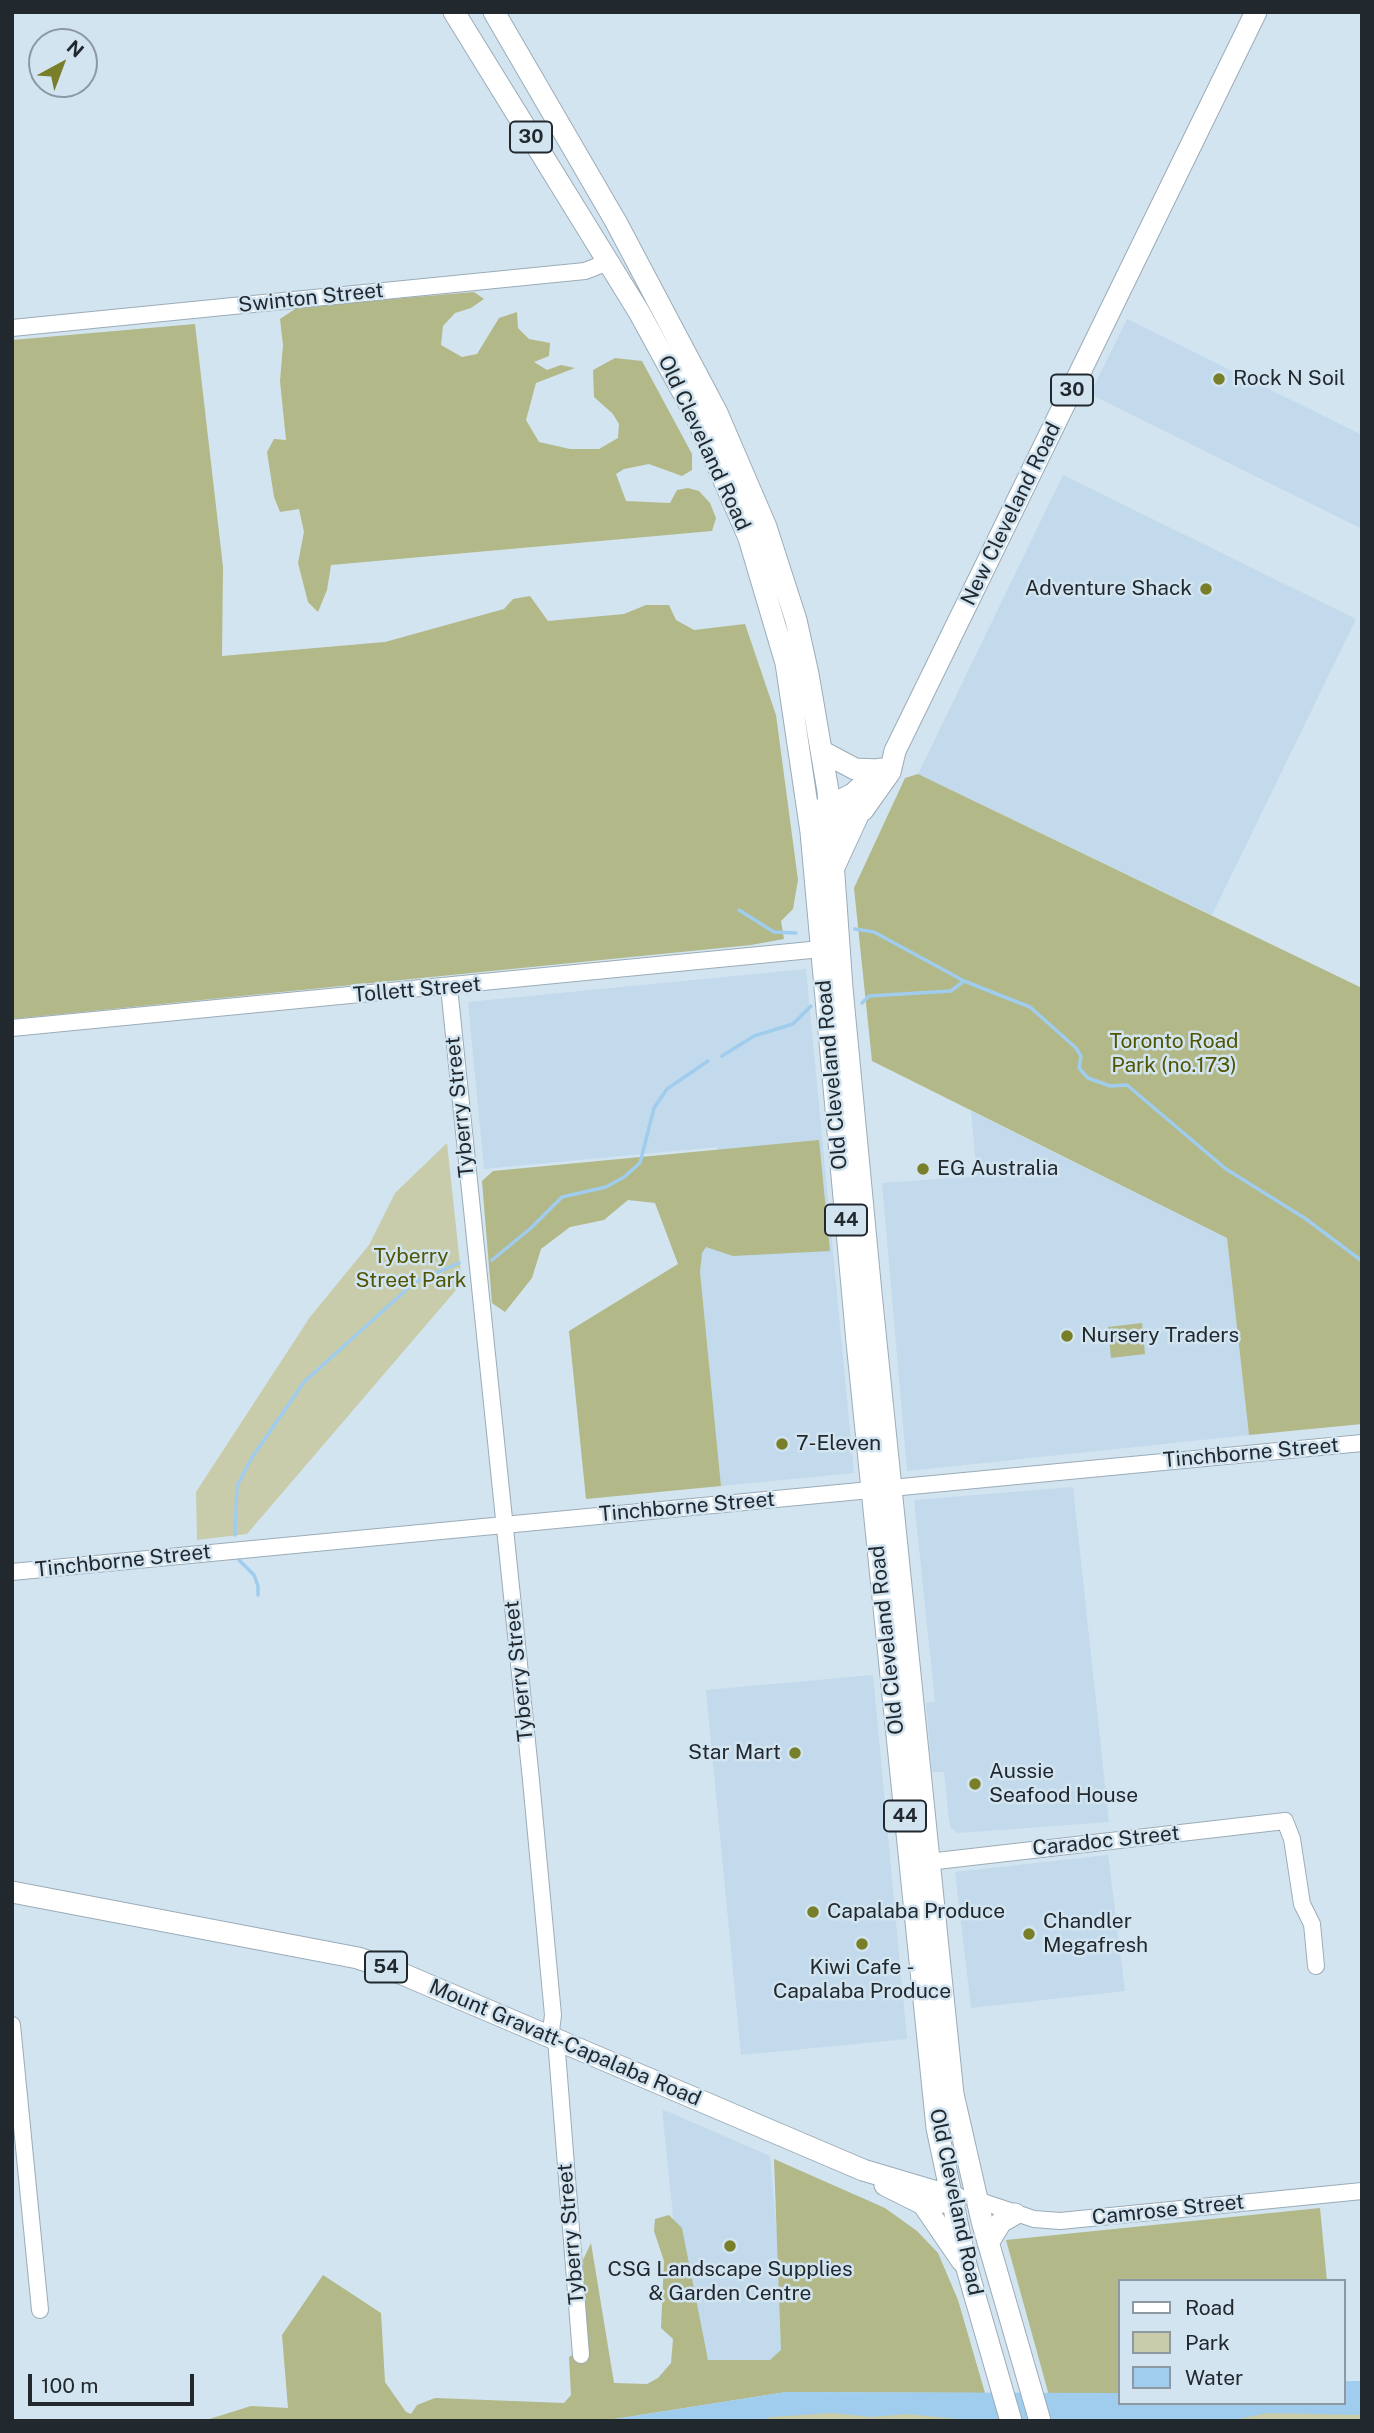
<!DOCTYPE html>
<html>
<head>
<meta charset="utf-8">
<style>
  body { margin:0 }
  #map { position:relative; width:1374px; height:2433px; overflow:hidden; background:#d2e4f0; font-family:"Public Sans",sans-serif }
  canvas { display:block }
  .frame { position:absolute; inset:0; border:14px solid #22292e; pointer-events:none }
  .legend { position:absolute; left:1118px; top:2279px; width:228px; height:126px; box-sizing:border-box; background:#d2e4f0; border:2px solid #8c99a2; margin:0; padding:9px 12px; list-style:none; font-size:21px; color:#22292e }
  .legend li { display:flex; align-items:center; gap:14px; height:35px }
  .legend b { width:35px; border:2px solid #8c99a2 }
  .north { position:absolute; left:28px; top:28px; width:70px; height:70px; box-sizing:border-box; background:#d2e4f0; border:2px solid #8c99a2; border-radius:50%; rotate:41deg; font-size:19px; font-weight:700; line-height:28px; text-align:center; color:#22292e }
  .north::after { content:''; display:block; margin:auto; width:24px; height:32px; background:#797f29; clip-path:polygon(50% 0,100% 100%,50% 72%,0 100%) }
  .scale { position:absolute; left:28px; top:2374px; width:166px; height:32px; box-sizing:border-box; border:4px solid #22292e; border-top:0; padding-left:9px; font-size:21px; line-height:24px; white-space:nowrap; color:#22292e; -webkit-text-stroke:5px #d2e4f0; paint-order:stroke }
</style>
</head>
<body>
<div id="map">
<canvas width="1374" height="2433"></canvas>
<div class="frame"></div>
<ul class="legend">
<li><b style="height:9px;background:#fff"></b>Road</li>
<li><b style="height:19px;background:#c8ccaa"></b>Park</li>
<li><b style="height:19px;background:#a0cded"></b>Water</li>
</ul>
<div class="north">N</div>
<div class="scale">100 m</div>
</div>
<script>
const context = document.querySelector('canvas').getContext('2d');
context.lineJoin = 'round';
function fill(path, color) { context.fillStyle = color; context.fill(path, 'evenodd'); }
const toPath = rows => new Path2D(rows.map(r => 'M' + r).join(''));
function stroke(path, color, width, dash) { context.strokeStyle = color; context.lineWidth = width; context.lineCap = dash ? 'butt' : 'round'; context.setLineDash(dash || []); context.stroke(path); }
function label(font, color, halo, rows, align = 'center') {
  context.font = font + ' "Public Sans",sans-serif'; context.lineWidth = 5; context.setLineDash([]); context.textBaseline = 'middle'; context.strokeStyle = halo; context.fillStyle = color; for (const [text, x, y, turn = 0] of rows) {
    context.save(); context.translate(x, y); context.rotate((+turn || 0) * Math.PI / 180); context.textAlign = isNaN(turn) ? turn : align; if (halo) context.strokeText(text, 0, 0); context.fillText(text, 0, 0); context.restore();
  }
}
fill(toPath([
  [1127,319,1362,435,1362,529,1090,394],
  [1063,475,1356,619,1212,915,918,774],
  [806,969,854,1473,721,1486,698,1252,717,1147,484,1169,468,1002],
  [971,1111,1227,1238,1249,1435,907,1471,882,1183,977,1176],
  [1073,1487,1109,1822,958,1833,951,1828,949,1820,944,1772,932,1772,926,1703,935,1702,914,1500],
  [873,1675,907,2039,741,2055,706,1690],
  [1108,1855,1125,1991,971,2008,955,1872],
  [662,2109,770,2156,789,2367,689,2373]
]), '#c2daec');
fill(toPath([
  [447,1143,462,1283,247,1534,197,1540,196,1492,310,1317,369,1245,395,1193],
  [1362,2402,1362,2421,1056,2421,1249,2403],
  [829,2403,992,2421,680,2421]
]), '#c8ccaa');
fill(toPath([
  [474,292,484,299,471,308,455,313,443,326,441,345,462,357,477,354,499,318,517,312,518,328,529,339,550,343,549,356,534,362,547,370,561,365,575,368,536,383,526,420,539,442,570,449,599,449,618,438,619,424,613,414,594,397,593,370,615,358,642,361,692,454,692,470,682,476,649,464,624,469,616,474,626,501,670,503,677,490,688,488,699,491,710,503,716,518,712,531,331,565,327,590,318,612,308,602,298,563,304,532,299,509,280,512,274,497,267,452,274,439,286,440,280,381,283,345,280,319,298,307],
  [195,324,223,567,222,656,385,642,504,609,513,599,530,596,548,621,624,614,646,605,669,605,676,620,694,630,745,624,776,715,798,880,793,909,781,921,784,939,751,945,12,1019,12,340],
  [918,774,1362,988,1362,1424,1249,1435,1227,1238,872,1061,854,888,905,778],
  [819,1140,830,1251,733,1256,706,1247,702,1253,700,1272,721,1486,586,1499,569,1331,678,1264,655,1203,628,1200,604,1220,570,1227,541,1249,532,1278,505,1312,492,1303,482,1181,493,1171],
  [1142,1323,1145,1354,1111,1358,1108,1327],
  [774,2159,885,2208,917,2231,938,2253,958,2300,985,2393,786,2392,602,2421,203,2421,251,2406,288,2408,282,2335,323,2275,381,2313,385,2382,406,2412,411,2414,417,2405,435,2398,564,2403,571,2395,569,2357,585,2347,583,2260,591,2243,614,2383,647,2384,658,2378,671,2363,673,2339,661,2328,664,2261,654,2231,655,2219,669,2215,682,2228,708,2360,770,2360,781,2350],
  [1320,2208,1327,2281,1120,2281,1120,2403,1053,2410,1006,2240]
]), '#b2b888');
fill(toPath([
  [1344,2381,1362,2381,1362,2415,1268,2413,1228,2421,980,2421,906,2414,872,2417,832,2413,771,2417,761,2421,602,2421,786,2392,1120,2393,1120,2403,1344,2403]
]), '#a0cded');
stroke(toPath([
  [739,910,774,932,796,933],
  [855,929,874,932,964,981,1030,1007,1076,1048,1081,1056,1079,1068,1088,1078,1110,1086,1127,1085,1226,1169,1306,1219,1362,1261],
  [862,1003,869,996,951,991,964,981],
  [722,1056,754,1036,793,1024,811,1006],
  [492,1260,531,1228,562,1197,606,1187,624,1177,640,1163,654,1108,667,1089,708,1061],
  [235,1535,237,1486,251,1459,304,1382,415,1282,459,1263],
  [239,1560,254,1575,258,1586,258,1595]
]), '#a0cded', 3.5);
const minor = toPath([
  [12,328,585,271,608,262],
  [449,987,531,1780,553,2015,551,2031,556,2039,581,2355],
  [12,1028,821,949],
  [12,1572,1362,1443],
  [928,1862,1285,1821,1292,1839,1302,1904,1312,1924,1316,1966],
  [12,2025,40,2310],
  [977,2200,1034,2219,1060,2221,1362,2191]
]);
const major = toPath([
  [454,12,639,312,697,418,749,538,786,663,811,832,857,1342,937,2128,966,2265,1011,2421],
  [494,12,616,222,717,413,766,527,796,620,808,674,828,791,842,988,871,1293,953,2094,982,2221,1040,2421],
  [823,752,855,769,879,770],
  [818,811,853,794,880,769],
  [819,821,849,817,863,810,890,772,895,751,1256,12],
  [835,865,859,813],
  [12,1892,358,1958,393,1970,863,2170,957,2198],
  [885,2185,923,2204,942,2202,950,2197],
  [923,2204,962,2261],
  [988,2243,1001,2222,1015,2214]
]);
stroke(minor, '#9bacb8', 18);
stroke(major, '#9bacb8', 23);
stroke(minor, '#fff', 16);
stroke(major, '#fff', 21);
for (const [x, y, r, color] of [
  [1219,379,7,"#797f29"],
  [1206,589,7,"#797f29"],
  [923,1169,7,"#797f29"],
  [1067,1336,7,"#797f29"],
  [782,1444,7,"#797f29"],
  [795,1753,7,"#797f29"],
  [975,1784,7,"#797f29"],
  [813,1912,7,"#797f29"],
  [1029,1934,7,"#797f29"],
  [862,1944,7,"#797f29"],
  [730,2246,7,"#797f29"]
]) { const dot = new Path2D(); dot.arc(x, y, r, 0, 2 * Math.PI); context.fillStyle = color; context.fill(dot); stroke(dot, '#d2e4f0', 2.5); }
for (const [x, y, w] of [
  [531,137,42],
  [1072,390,42],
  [846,1220,42],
  [905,1816,42],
  [386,1967,42]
]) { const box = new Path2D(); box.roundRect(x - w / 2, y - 15.5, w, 31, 5); context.fillStyle = '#d2e4f0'; context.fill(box); stroke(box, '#22292e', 2); }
label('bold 19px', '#22292e', null, [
  ["30",531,137],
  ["30",1072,390],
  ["44",846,1220],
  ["44",905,1816],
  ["54",386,1967]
]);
label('21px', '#22292e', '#d2e4f0', [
  ["Swinton Street",311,298,-6],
  ["Old Cleveland Road",704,443,65],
  ["New Cleveland Road",1011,514,-64],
  ["Tollett Street",417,990,-5],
  ["Old Cleveland Road",832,1075,-95],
  ["Tyberry Street",460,1107,-96],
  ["Tinchborne Street",1251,1453,-5],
  ["Tinchborne Street",687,1507,-5],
  ["Tinchborne Street",123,1561,-6],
  ["Old Cleveland Road",887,1640,-96],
  ["Tyberry Street",519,1671,-96],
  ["Caradoc Street",1106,1841,-6],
  ["Mount Gravatt-Capalaba Road",565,2043,23],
  ["Old Cleveland Road",956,2202,78],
  ["Camrose Street",1168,2210,-6],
  ["Tyberry Street",571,2234,-95]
]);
label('21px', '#22292e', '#d2e4f0', [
  ["Rock N Soil",1233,379],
  ["Adventure Shack",1192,589,"right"],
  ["EG Australia",937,1169],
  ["Nursery Traders",1081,1336],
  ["7-Eleven",796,1444],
  ["Star Mart",781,1753,"right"],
  ["Aussie",989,1772],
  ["Seafood House",989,1796],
  ["Capalaba Produce",827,1912],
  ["Chandler",1043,1922],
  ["Megafresh",1043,1946],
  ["Kiwi Cafe -",862,1968,"center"],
  ["Capalaba Produce",862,1992,"center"],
  ["CSG Landscape Supplies",730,2270,"center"],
  ["& Garden Centre",730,2294,"center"]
], 'left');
label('21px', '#515502', '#d2e4f0', [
  ["Toronto Road",1174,1042],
  ["Park (no.173)",1174,1066],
  ["Tyberry",411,1257],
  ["Street Park",411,1281]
]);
</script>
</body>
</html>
